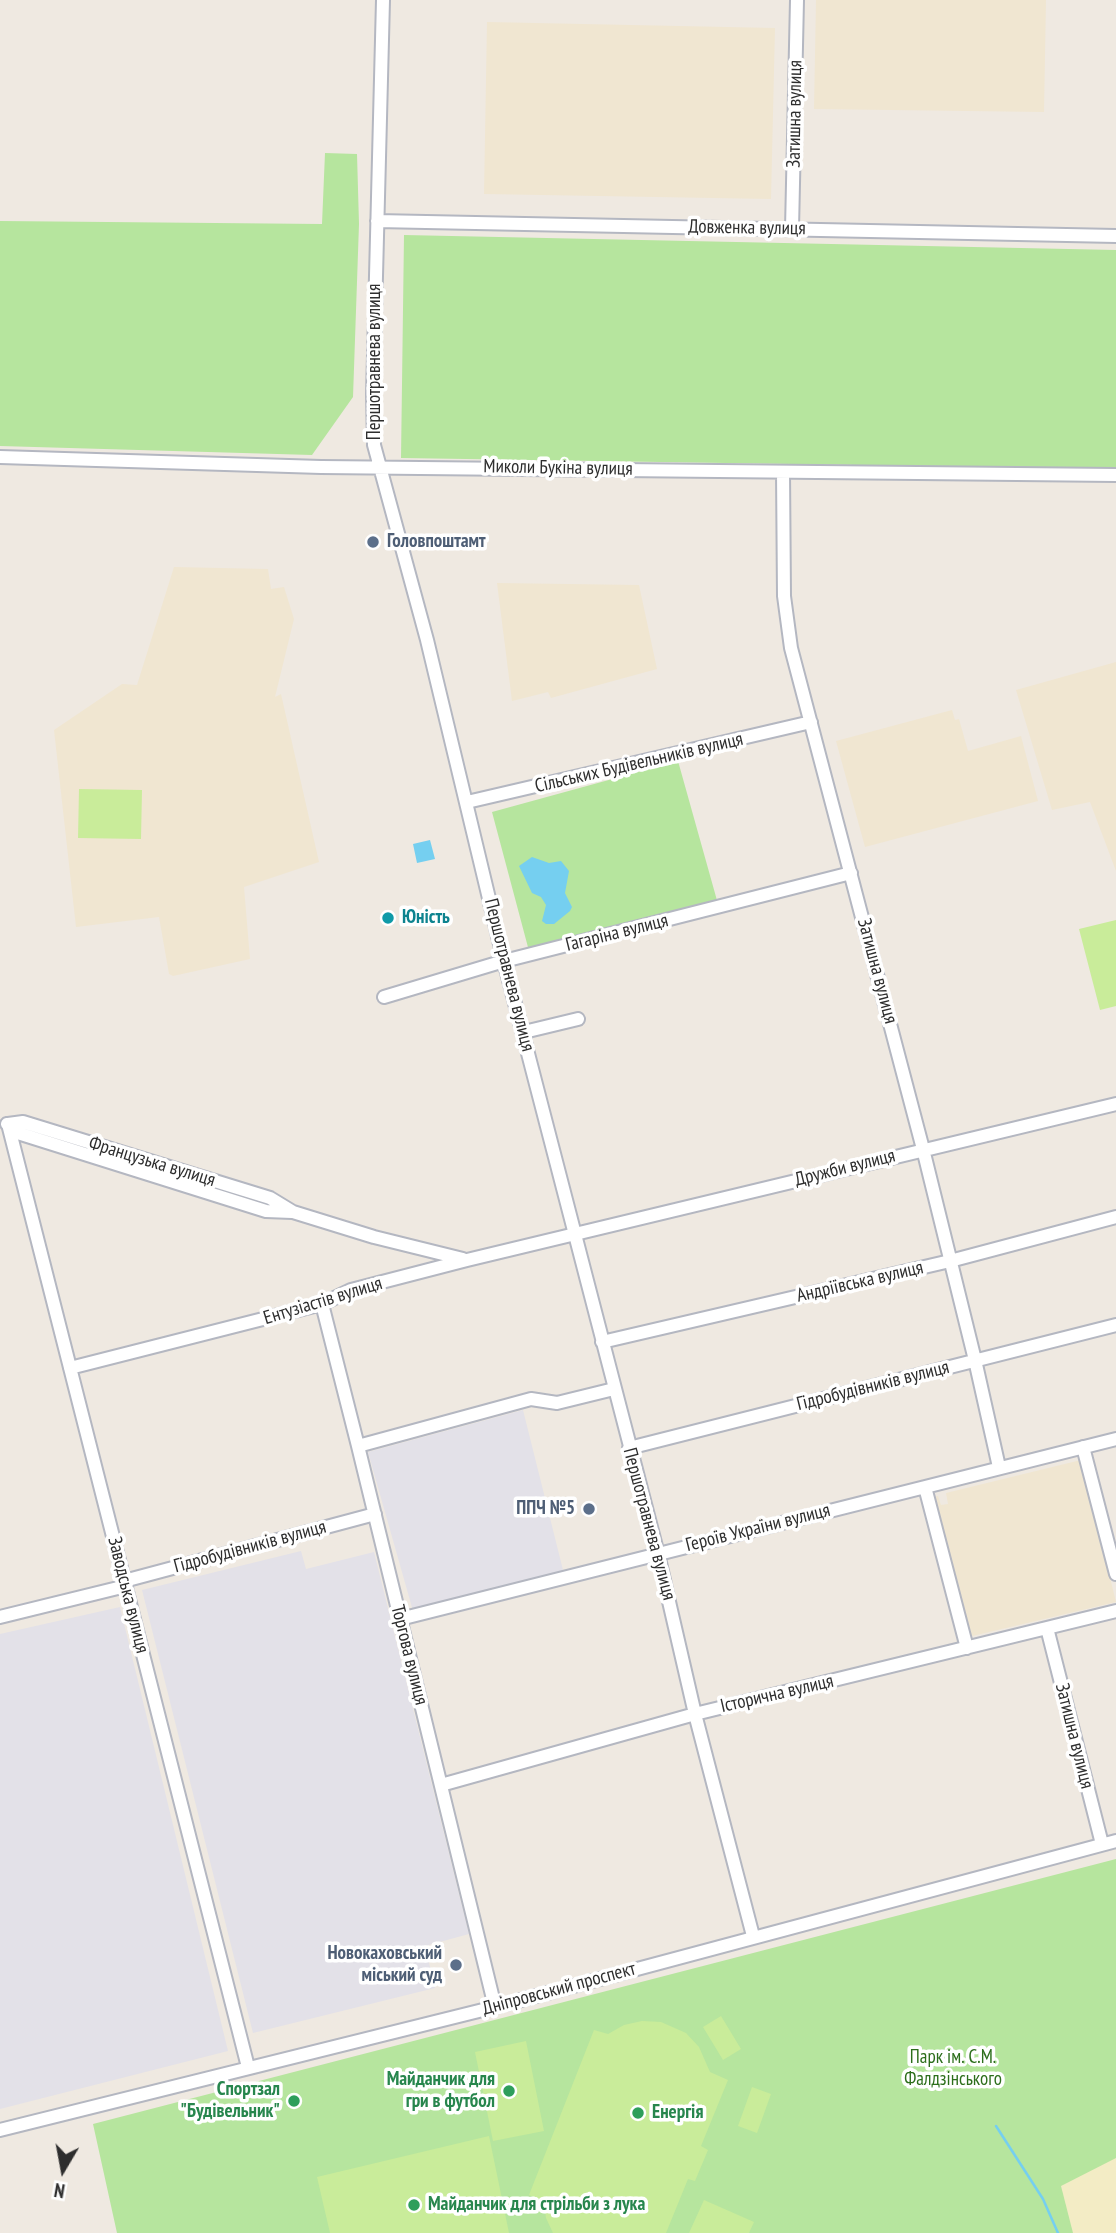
<!DOCTYPE html>
<html>
<head>
<meta charset="utf-8">
<style>
  body { margin:0 }
  #map { position:relative; width:1116px; height:2233px; overflow:hidden; background:#efe9e1; font-family:"PT Sans Narrow",sans-serif }
  canvas { display:block }
  .north { position:absolute; left:28px; top:2135px; width:70px; height:70px; -webkit-text-stroke:5px #fff; paint-order:stroke; rotate:190deg; font-size:19px; font-weight:700; line-height:28px; text-align:center; color:#2e2e2e }
  .north::after { content:''; display:block; margin:auto; width:24px; height:32px; background:#2e2e2e; clip-path:polygon(50% 0,100% 100%,50% 72%,0 100%) }
</style>
</head>
<body>
<div id="map">
<canvas width="1116" height="2233"></canvas>
<div class="north">N</div>
</div>
<script>
const context = document.querySelector('canvas').getContext('2d');
context.lineJoin = 'round';
function fill(path, color) { context.fillStyle = color; context.fill(path, 'evenodd'); }
const toPath = rows => new Path2D(rows.map(r => 'M' + r).join(''));
function stroke(path, color, width, dash) { context.strokeStyle = color; context.lineWidth = width; context.lineCap = dash ? 'butt' : 'round'; context.setLineDash(dash || []); context.stroke(path); }
function label(font, color, halo, rows, align = 'center') {
  context.font = font + ' "PT Sans Narrow",sans-serif'; context.lineWidth = 7; context.setLineDash([]); context.textBaseline = 'middle'; context.strokeStyle = halo; context.fillStyle = color; for (const [text, x, y, turn = 0] of rows) {
    context.save(); context.translate(x, y); context.rotate((+turn || 0) * Math.PI / 180); context.textAlign = isNaN(turn) ? turn : align; if (halo) context.strokeText(text, 0, 0); context.fillText(text, 0, 0); context.restore();
  }
}
fill(toPath([
  [523,1410,564,1574,413,1611,368,1452],
  [301,1551,306,1569,374,1552,469,1934,425,1946,435,1988,253,2033,142,1590],
  [120,1607,228,2051,0,2109,0,1634]
]), '#e3e1e8');
fill(toPath([
  [816,0,1046,0,1044,112,814,109],
  [487,22,775,28,771,199,484,194],
  [174,567,268,569,271,589,284,587,294,619,275,697,281,694,319,862,244,887,250,959,173,976,169,974,159,917,76,927,54,730,122,684,137,685],
  [497,583,639,585,657,669,551,698,548,692,512,701],
  [1116,662,1116,871,1090,802,1052,810,1016,690],
  [952,710,955,720,959,719,968,751,1021,736,1038,801,865,847,836,741],
  [1081,1460,1116,1602,968,1637,933,1497,938,1496,941,1505,948,1504,946,1493]
]), '#f0e6d1');
fill(toPath([
  [325,153,357,154,359,224,353,397,312,455,0,446,0,221,322,224],
  [404,235,1116,250,1116,469,401,458],
  [678,761,718,904,529,951,492,812],
  [1116,1859,1116,2233,117,2233,93,2124]
]), '#b6e59e');
fill(toPath([
  [1116,2158,1116,2233,1073,2233,1061,2186]
]), '#f3ecc5');
fill(toPath([
  [79,789,142,790,141,839,78,838],
  [1116,920,1116,1006,1100,1010,1079,929],
  [721,2016,741,2049,723,2060,703,2027],
  [642,2021,661,2022,686,2033,699,2047,710,2072,728,2080,701,2146,708,2150,695,2181,688,2179,666,2233,553,2233,546,2218,544,2202,529,2195,594,2030,608,2034,624,2025],
  [526,2041,544,2131,493,2141,475,2052],
  [752,2087,771,2094,757,2133,738,2126],
  [489,2136,509,2233,330,2233,317,2177],
  [704,2200,754,2222,749,2233,689,2233]
]), '#c9ec9a');
fill(toPath([
  [430,840,435,859,417,863,413,844],
  [532,857,549,863,561,861,569,871,565,893,572,907,570,911,554,924,546,924,542,921,546,905,541,897,532,893,519,866]
]), '#75cff0');
stroke(toPath([
  [996,2126,1043,2199,1058,2233]
]), '#75cff0', 2.5);
const minor = toPath([
  [383,0,373,394,374,445,427,640,504,961,658,1554,695,1714,753,1936],
  [377,221,1116,236],
  [792,229,797,0],
  [0,457,321,467,1116,475],
  [783,472,784,596,791,648,923,1149,975,1360,999,1467],
  [467,802,811,722],
  [384,997,504,961,851,873],
  [524,1032,578,1019],
  [7,1124,21,1134,266,1211,292,1212],
  [8,1124,248,2067],
  [8,1124,23,1122,270,1198,293,1212,374,1237,463,1259],
  [322,1304,358,1446,495,2007],
  [602,1342,950,1261,1116,1217],
  [70,1368,322,1304,351,1290,467,1260,1116,1104],
  [358,1446,531,1399,557,1403,614,1389],
  [1083,1447,1116,1574],
  [629,1448,1116,1325],
  [925,1487,967,1648],
  [124,1581,375,1514],
  [0,1617,126,1586],
  [400,1619,1116,1439],
  [1047,1628,1102,1844],
  [441,1785,695,1714,1116,1611],
  [0,2130,495,2007,1116,1841]
]);
stroke(minor, '#b4b7c1', 16);
stroke(minor, '#fff', 12);
for (const [x, y, r, color] of [
  [373,542,7,"#5c6f8a"],
  [388,918,7,"#0f9aa8"],
  [589,1509,7,"#5c6f8a"],
  [456,1965,7,"#5c6f8a"],
  [509,2091,7,"#2e9e5b"],
  [294,2101,7,"#2e9e5b"],
  [638,2113,7,"#2e9e5b"],
  [414,2205,7,"#2e9e5b"]
]) { const dot = new Path2D(); dot.arc(x, y, r, 0, 2 * Math.PI); context.fillStyle = color; context.fill(dot); stroke(dot, '#fff', 2.5); }
label('19px', '#2e2e2e', '#fff', [
  ["Затишна вулиця",795,114,-89],
  ["Довженка вулиця",747,228,1],
  ["Першотравнева вулиця",375,362,-90],
  ["Миколи Букіна вулиця",558,468,1],
  ["Сільських Будівельників вулиця",639,763,-13],
  ["Гагаріна вулиця",617,933,-14],
  ["Затишна вулиця",877,971,75],
  ["Першотравнева вулиця",509,975,76],
  ["Французька вулиця",152,1162,17],
  ["Дружби вулиця",845,1168,-14],
  ["Андріївська вулиця",860,1282,-13],
  ["Ентузіастів вулиця",323,1301,-17],
  ["Гідробудівників вулиця",873,1386,-14],
  ["Першотравнева вулиця",649,1524,75],
  ["Героїв України вулиця",758,1528,-14],
  ["Гідробудівників вулиця",250,1547,-15],
  ["Заводська вулиця",128,1595,76],
  ["Торгова вулиця",409,1655,76],
  ["Історична вулиця",777,1694,-13],
  ["Затишна вулиця",1074,1736,76],
  ["Дніпровський проспект",559,1989,-15]
]);
label('bold 19px', '#4e5e75', '#fff', [
  ["Головпоштамт",387,542,"left"],
  ["ППЧ №5",575,1509],
  ["Новокаховський",442,1954],
  ["міський суд",442,1976]
], 'right');
label('bold 19px', '#0d838f', '#fff', [
  ["Юність",402,918]
], 'left');
label('19px', '#2c6e1b', '#fff', [
  ["Парк ім. С.М.",953,2058],
  ["Фалдзінського",953,2080]
]);
label('bold 19px', '#27864d', '#fff', [
  ["Майданчик для",495,2080],
  ["гри в футбол",495,2102],
  ["Спортзал",280,2090],
  ["\"Будівельник\"",280,2112],
  ["Енергія",652,2113,"left"],
  ["Майданчик для стрільби з лука",428,2205,"left"]
], 'right');
</script>
</body>
</html>
